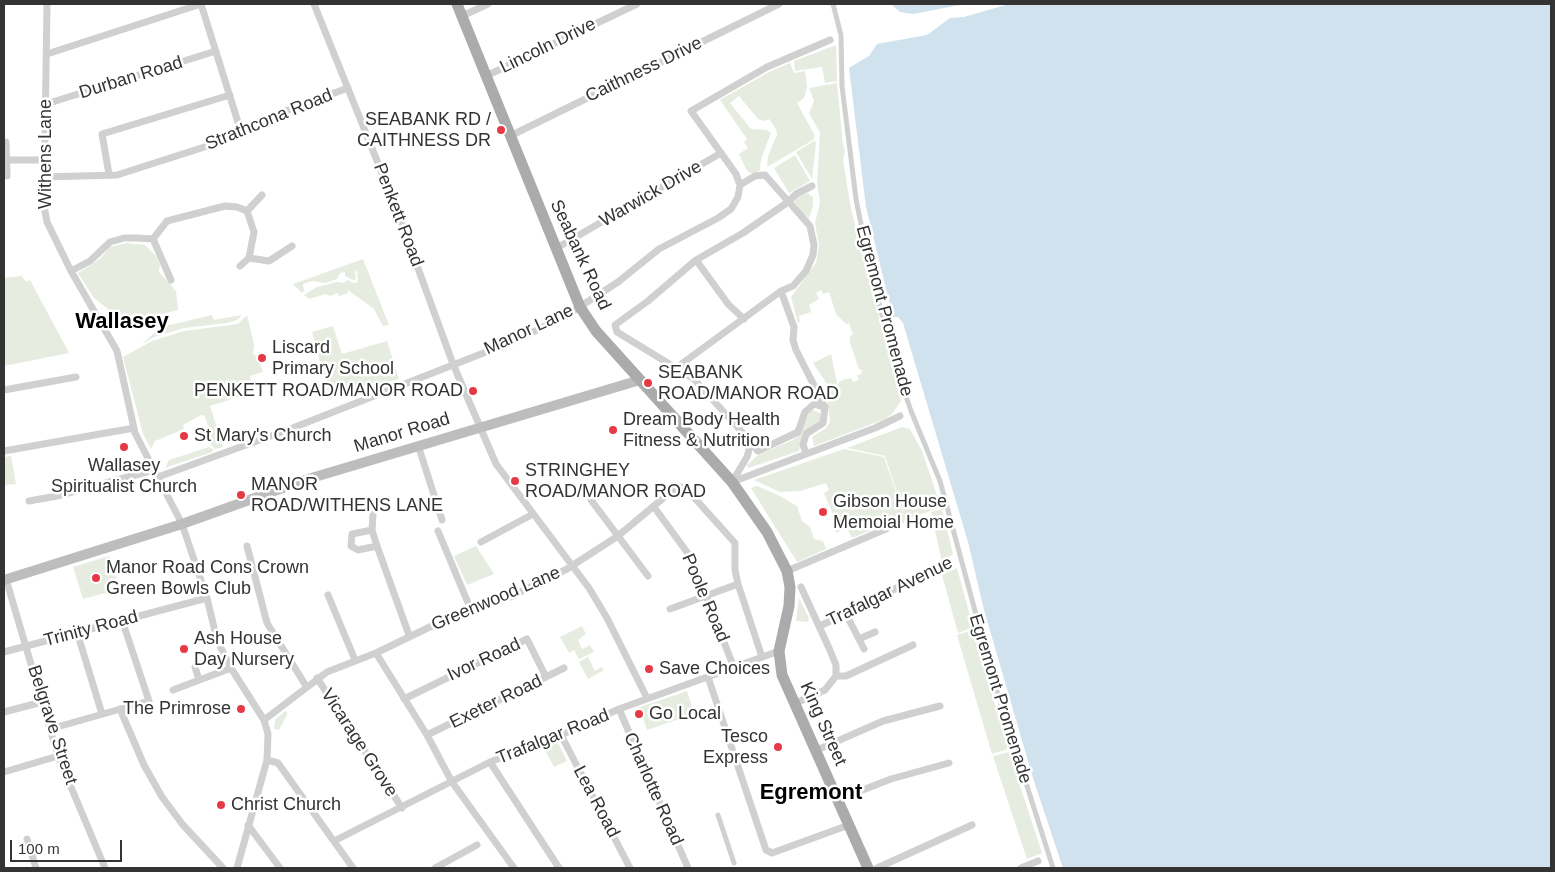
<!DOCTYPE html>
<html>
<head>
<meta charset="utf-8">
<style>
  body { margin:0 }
  #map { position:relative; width:1555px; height:872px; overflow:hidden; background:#fff; font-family:Helvetica,sans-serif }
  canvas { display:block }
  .frame { position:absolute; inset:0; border:5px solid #333; pointer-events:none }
  .scale { position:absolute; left:10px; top:840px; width:112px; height:22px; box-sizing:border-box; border:2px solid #333; border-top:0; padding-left:6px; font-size:15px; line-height:18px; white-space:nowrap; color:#333; -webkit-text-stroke:4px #fff; paint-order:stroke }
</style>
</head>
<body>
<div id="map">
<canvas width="1555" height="872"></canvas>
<div class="frame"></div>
<div class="scale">100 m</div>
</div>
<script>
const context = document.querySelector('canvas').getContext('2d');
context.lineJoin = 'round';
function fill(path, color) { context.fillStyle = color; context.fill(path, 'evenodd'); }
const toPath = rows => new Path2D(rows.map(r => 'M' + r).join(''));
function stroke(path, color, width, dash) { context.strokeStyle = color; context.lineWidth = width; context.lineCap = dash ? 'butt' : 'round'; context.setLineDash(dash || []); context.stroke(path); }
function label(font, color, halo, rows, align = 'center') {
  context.font = font + ' Helvetica,sans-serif'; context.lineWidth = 5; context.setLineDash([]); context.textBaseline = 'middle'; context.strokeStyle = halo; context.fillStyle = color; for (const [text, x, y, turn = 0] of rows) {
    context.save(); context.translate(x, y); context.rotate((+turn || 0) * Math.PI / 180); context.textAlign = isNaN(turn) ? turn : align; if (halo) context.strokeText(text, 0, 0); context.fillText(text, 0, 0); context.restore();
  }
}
fill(toPath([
  [836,45,837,81,825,83,822,67,795,71,794,61],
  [790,63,794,73,805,71,807,87,804,98,797,103,815,136,813,140,767,167,768,156,777,135,776,129,769,119,764,121,758,119,739,96,730,103,751,129,767,130,771,133,761,159,760,170,756,173,750,173,746,169,739,154,748,148,744,142,747,139,720,100,771,71],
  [837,83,843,146,845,150,843,160,851,209,901,401,892,414,885,419,814,446,812,437,826,428,830,422,827,394,842,380,851,378,853,382,859,380,857,375,861,374,862,370,859,369,850,343,850,336,853,334,849,323,846,324,836,314,829,292,823,294,821,290,816,293,819,299,809,305,811,312,799,316,800,322,798,323,791,297,816,263,819,245,815,223,820,203,817,182,820,133,809,113,814,101,809,88],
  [814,141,816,142,812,179,796,152],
  [795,155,810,181,789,193,774,168],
  [807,193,813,197,813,206,809,218,803,214,794,202,795,198],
  [127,243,145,245,156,256,160,265,159,272,176,291,178,310,139,320,113,313,94,298,78,273,100,259,109,247],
  [363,259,389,325,383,326,374,309,348,290,348,293,339,296,338,293,330,296,326,294,309,299,304,295,317,287,337,282,344,283,347,280,354,283,358,282,357,269,355,272,356,279,353,280,345,276,345,272,340,273,337,279,325,283,312,281,303,284,304,291,302,293,293,284],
  [22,276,26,282,30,280,69,353,4,366,4,278],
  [212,315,214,320,242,315,237,320,227,323,184,328,154,337,142,344,161,327],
  [247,315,254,344,253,354,258,358,263,372,250,376,251,381,242,384,245,395,210,406,223,447,215,449,209,442,211,435,205,416,201,415,183,425,184,429,155,441,151,449,143,434,123,357,152,341,184,331,238,324],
  [333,326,342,354,387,341,399,379,330,399,312,332],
  [831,354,837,383,831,390,813,363],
  [813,410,820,413,821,420,802,433,799,451,748,468,747,465,758,455,793,440,800,434,809,413],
  [902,427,910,429,922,451,941,507,906,520,885,456,847,448],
  [209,447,213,449,212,452,165,468,169,460],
  [844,449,884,457,905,518,904,523,890,528,888,523,852,538,847,528,836,533,834,528,844,523,841,517,835,519,824,493,829,490,826,483,800,491,780,492,754,480],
  [11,456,16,484,4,485,4,457],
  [757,486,780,496,797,506,802,521,810,527,814,539,823,541,826,549,797,562,751,488],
  [942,509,953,554,942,562,931,512],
  [476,546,494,574,467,585,454,556],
  [109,556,120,589,83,599,73,567],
  [957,568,973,627,958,633,942,575],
  [799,598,809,618,808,622,796,621],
  [582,626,586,634,578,640,582,649,590,645,594,652,579,659,574,650,569,653,560,637],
  [973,630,1008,749,992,754,957,635],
  [588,657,595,671,602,667,604,670,588,679,579,662],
  [687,691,694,714,647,730,640,707],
  [285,711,288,713,279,730,274,729,275,720],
  [557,741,567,761,554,767,544,748],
  [1009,752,1042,853,1027,859,993,756]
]), '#e6ecdf');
fill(toPath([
  [891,4,965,4,913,14,900,12],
  [1009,4,1551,4,1551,868,1063,868,1033,778,984,610,968,542,903,323,898,317,893,317,866,207,849,68,869,56,877,44,927,35,950,18,964,17]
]), '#cfe2ee');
stroke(toPath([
  [833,4,841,35,842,86,856,199,869,264,893,358,911,411,940,481,995,685,1053,868],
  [718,815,734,863]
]), '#d0d0d0', 5);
stroke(toPath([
  [47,4,44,206,47,222,71,271,117,351,135,433,182,524,207,598,217,640,231,668,264,720,268,734,267,760,237,868],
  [201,4,242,135],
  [314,4,396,208,453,364,496,464,589,588,607,618,647,698],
  [462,16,488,4],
  [47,54,201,4],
  [486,76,637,4],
  [46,104,216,51],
  [510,136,779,4],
  [6,142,7,176],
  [7,160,45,160],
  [109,174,102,134,230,95],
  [44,177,117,175,242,135,280,113,348,88],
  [247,211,254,232,249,258,269,261,292,246],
  [153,239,167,221,225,206,237,207,247,211,262,195],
  [555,249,721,153],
  [696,260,728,304,744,319],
  [240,266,249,258],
  [71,271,90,261,110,242,124,238,137,238,153,239,171,280],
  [781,291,794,327,793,340,796,350,825,407,823,423,806,434,803,445,806,453],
  [676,368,781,291,793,286,806,271,813,255,814,245,810,226,765,175,755,176,740,185],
  [4,390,76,377],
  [751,442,694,379,617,332,615,325,648,301,696,260,743,233,788,202,796,194,812,186],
  [418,445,442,520],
  [4,451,134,428],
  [158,477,290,429,514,341,564,317,618,282,659,249,718,218,731,209,738,197,740,185,736,174,691,111,767,67,830,40],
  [732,482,875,428,900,416],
  [732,482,747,457,751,442,758,451,798,432,805,412,814,404,825,407],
  [591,500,648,576],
  [29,501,57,496,154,470],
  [654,507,692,559,734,668],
  [373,514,372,530,377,546,409,635],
  [372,530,352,534,351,546,358,550,377,546],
  [438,531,471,610],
  [481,542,533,514],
  [247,546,267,623,306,686],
  [787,571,886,529],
  [6,579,58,756,105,868],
  [328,595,355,660],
  [670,609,738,584],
  [846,614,864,649],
  [820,626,949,562],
  [77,632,102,714],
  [859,639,875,632],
  [4,652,207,598],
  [376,653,427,735,452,782,514,868],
  [195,667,199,680],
  [836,676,846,676,913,645],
  [708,677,766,850,772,853,849,825],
  [317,678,402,808],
  [173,690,231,668],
  [404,699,527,639,546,677],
  [796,703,825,690,836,676,836,665,829,648,801,587],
  [120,709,144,765,162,797,183,825,223,868],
  [619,709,688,868],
  [4,712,42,702],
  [264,720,327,672,376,653,438,623,510,597,567,569,618,536,673,490,681,487,690,493,735,543,735,570,738,584,762,657],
  [50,729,149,701,122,620],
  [427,735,564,668],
  [561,735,630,868],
  [817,750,883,721,940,706],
  [267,760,278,763,353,868],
  [490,762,559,868],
  [4,772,58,756],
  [837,800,891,779,949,763],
  [248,825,280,868],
  [27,839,36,868],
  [334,841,490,762,561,735,619,709,779,651],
  [435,868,477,845],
  [877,868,972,825],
  [1021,868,1038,861]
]), '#d0d0d0', 7);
stroke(toPath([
  [4,580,182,524,308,479,640,380]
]), '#bdbdbd', 10);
stroke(toPath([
  [457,4,580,307,596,331,732,482,767,532,787,571,790,587,789,606,779,651,782,675,868,868]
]), '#ababab', 11);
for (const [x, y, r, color] of [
  [501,130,5,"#e63946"],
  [262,358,5,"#e63946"],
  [648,383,5,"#e63946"],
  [473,391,5,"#e63946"],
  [613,430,5,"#e63946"],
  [184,436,5,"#e63946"],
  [124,447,5,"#e63946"],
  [515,481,5,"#e63946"],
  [241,495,5,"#e63946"],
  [823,512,5,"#e63946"],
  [96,578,5,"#e63946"],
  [184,649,5,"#e63946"],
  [649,669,5,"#e63946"],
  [241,709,5,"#e63946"],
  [639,714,5,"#e63946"],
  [778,747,5,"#e63946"],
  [221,805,5,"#e63946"]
]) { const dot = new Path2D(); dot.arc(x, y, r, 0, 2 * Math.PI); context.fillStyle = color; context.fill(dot); stroke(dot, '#fff', 2); }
label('18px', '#333', '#fff', [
  ["Lincoln Drive",548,46,-26],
  ["Caithness Drive",644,70,-26],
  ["Durban Road",131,78,-17],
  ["Strathcona Road",269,120,-22],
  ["Withens Lane",46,154,-90],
  ["Warwick Drive",651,194,-30],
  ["Penkett Road",398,215,69],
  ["Seabank Road",580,255,65],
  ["Egremont Promenade",884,311,75],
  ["Manor Lane",529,330,-25],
  ["Manor Road",402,433,-17],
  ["Trafalgar Avenue",890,592,-26],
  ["Poole Road",705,598,67],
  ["Greenwood Lane",496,599,-23],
  ["Trinity Road",91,629,-15],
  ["Ivor Road",484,660,-25],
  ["Egremont Promenade",1000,699,73],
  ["Exeter Road",496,702,-26],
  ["King Street",823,724,66],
  ["Belgrave Street",52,725,72],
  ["Trafalgar Road",553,737,-22],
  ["Vicarage Grove",359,743,57],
  ["Charlotte Road",653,789,66],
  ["Lea Road",596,802,62]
]);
label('18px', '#333', '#fff', [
  ["SEABANK RD /",491,120,"right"],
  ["CAITHNESS DR",491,141,"right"],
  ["Liscard",272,348],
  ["Primary School",272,369],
  ["SEABANK",658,373],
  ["ROAD/MANOR ROAD",658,394],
  ["PENKETT ROAD/MANOR ROAD",463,391,"right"],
  ["Dream Body Health",623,420],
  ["Fitness & Nutrition",623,441],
  ["St Mary's Church",194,436],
  ["Wallasey",124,466,"center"],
  ["Spiritualist Church",124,487,"center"],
  ["STRINGHEY",525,471],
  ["ROAD/MANOR ROAD",525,492],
  ["MANOR",251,485],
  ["ROAD/WITHENS LANE",251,506],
  ["Gibson House",833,502],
  ["Memoial Home",833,523],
  ["Manor Road Cons Crown",106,568],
  ["Green Bowls Club",106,589],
  ["Ash House",194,639],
  ["Day Nursery",194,660],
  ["Save Choices",659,669],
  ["The Primrose",231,709,"right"],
  ["Go Local",649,714],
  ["Tesco",768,737,"right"],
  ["Express",768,758,"right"],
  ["Christ Church",231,805]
], 'left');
label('bold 22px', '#000', '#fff', [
  ["Wallasey",122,322],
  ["Egremont",811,793]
]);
</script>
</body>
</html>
